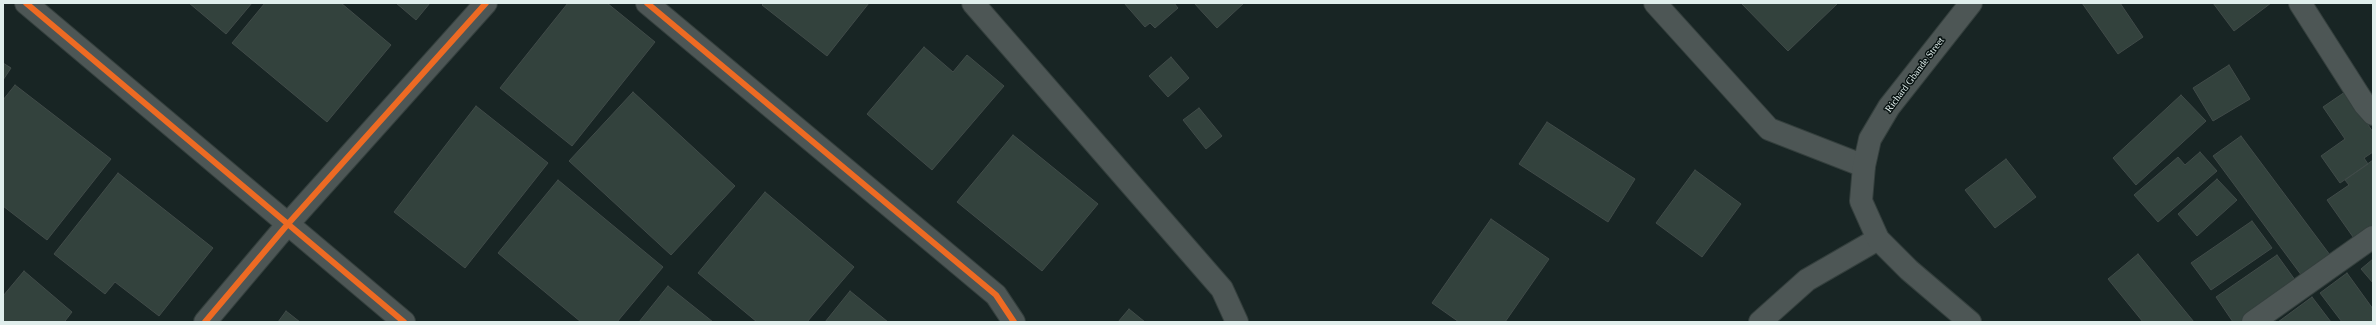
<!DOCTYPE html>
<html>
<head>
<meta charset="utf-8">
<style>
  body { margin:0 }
  #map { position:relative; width:2376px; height:325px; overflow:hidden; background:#182524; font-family:Georgia,serif }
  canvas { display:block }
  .frame { position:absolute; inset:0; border:4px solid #e0eeec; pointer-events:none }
</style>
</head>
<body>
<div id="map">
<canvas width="2376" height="325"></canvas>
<div class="frame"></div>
</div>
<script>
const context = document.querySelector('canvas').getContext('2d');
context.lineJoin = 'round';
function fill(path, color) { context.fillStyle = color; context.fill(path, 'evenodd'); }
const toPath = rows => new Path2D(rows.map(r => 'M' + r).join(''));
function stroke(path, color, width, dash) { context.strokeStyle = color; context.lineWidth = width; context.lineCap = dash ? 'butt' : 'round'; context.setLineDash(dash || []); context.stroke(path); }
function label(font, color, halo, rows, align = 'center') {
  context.font = font + ' Georgia,serif'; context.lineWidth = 3; context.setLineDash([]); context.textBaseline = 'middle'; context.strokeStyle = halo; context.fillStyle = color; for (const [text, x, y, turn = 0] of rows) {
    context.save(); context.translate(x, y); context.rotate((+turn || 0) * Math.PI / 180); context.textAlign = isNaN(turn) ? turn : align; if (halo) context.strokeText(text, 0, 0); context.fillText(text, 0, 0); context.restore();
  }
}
const building = toPath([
  [189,3,252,3,226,34,189,3],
  [265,3,341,3,391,45,327,122,232,43,265,3],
  [396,3,430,3,416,20,396,3],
  [568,3,607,3,655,42,572,146,500,88,568,3],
  [764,3,869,3,827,56,762,5,764,3],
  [1124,3,1174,3,1178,8,1155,28,1150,23,1145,27,1124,3],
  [1194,3,1244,3,1217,28,1194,3],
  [1741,3,1838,3,1788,51,1741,3],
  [2082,3,2120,3,2143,37,2118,54,2082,3],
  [2213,3,2271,3,2234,31,2213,3],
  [924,47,953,72,967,55,1004,86,932,170,867,114,924,47],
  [1171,57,1189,78,1168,97,1149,76,1171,57],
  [3,63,11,68,3,80,3,63],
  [2229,65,2250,99,2213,121,2193,88,2229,65],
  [15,85,111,159,47,240,3,206,3,100,15,85],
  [633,92,735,186,671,255,569,161,633,92],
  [2345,92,2373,132,2373,152,2364,158,2368,164,2340,183,2321,156,2345,139,2323,107,2345,92],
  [2181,95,2206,121,2136,185,2113,158,2181,95],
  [476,106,548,163,465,268,394,212,476,106],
  [1199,108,1222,136,1206,149,1183,120,1199,108],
  [1547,122,1635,179,1608,222,1519,164,1547,122],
  [1013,135,1098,204,1042,271,957,202,1013,135],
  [2241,136,2330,255,2302,276,2213,156,2241,136],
  [2200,152,2217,171,2158,222,2134,195,2178,157,2185,165,2200,152],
  [2006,159,2036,197,1995,228,1965,190,2006,159],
  [2373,160,2373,234,2358,244,2327,200,2349,185,2345,180,2373,160],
  [1695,170,1741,204,1702,257,1656,223,1695,170],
  [118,173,213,248,159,316,115,282,105,294,54,254,118,173],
  [2217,179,2237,200,2197,236,2178,214,2217,179],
  [558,180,663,267,617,322,581,322,498,253,558,180],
  [765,192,854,267,807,322,757,322,698,273,765,192],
  [1491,219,1549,259,1505,322,1459,322,1432,303,1491,219],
  [2252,221,2272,248,2211,290,2191,263,2252,221],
  [2138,254,2194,322,2143,322,2108,279,2138,254],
  [2277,255,2298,284,2242,322,2233,322,2216,297,2277,255],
  [2373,259,2373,283,2361,269,2373,259],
  [24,271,72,312,65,321,66,322,3,322,3,296,24,271],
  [2347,273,2373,309,2373,322,2342,322,2320,293,2347,273],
  [668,286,713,322,639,322,668,286],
  [850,291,888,322,825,322,850,291],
  [2312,297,2331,322,2278,322,2312,297],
  [1129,309,1145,322,1118,322,1129,309],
  [286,311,300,322,278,322,286,311]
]);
fill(building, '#33423d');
stroke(building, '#414b49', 1);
const minor = toPath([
  [26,3,404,322],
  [647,3,996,295,1014,322],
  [973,3,1222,289,1237,322],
  [1655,3,1769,129,1864,166],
  [2300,3,2365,105,2373,114],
  [205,322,287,225,486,3],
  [1760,322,1807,280,1878,239],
  [2253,322,2373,237]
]);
const tertiary = toPath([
  [1970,322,1909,270,1878,239,1861,201,1864,166,1870,139,1889,107,1971,3]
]);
stroke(minor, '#343f3d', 24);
stroke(tertiary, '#343f3d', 24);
stroke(minor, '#4d5655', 22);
stroke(tertiary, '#4d5655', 22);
stroke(toPath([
  [26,3,404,322],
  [647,3,996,295,1014,322],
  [205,322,287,225,486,3]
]), '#ed6a23', 6);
label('10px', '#e0eeec', '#071110', [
  ["Richard Gbande Street",1915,75,-53]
]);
</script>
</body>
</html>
